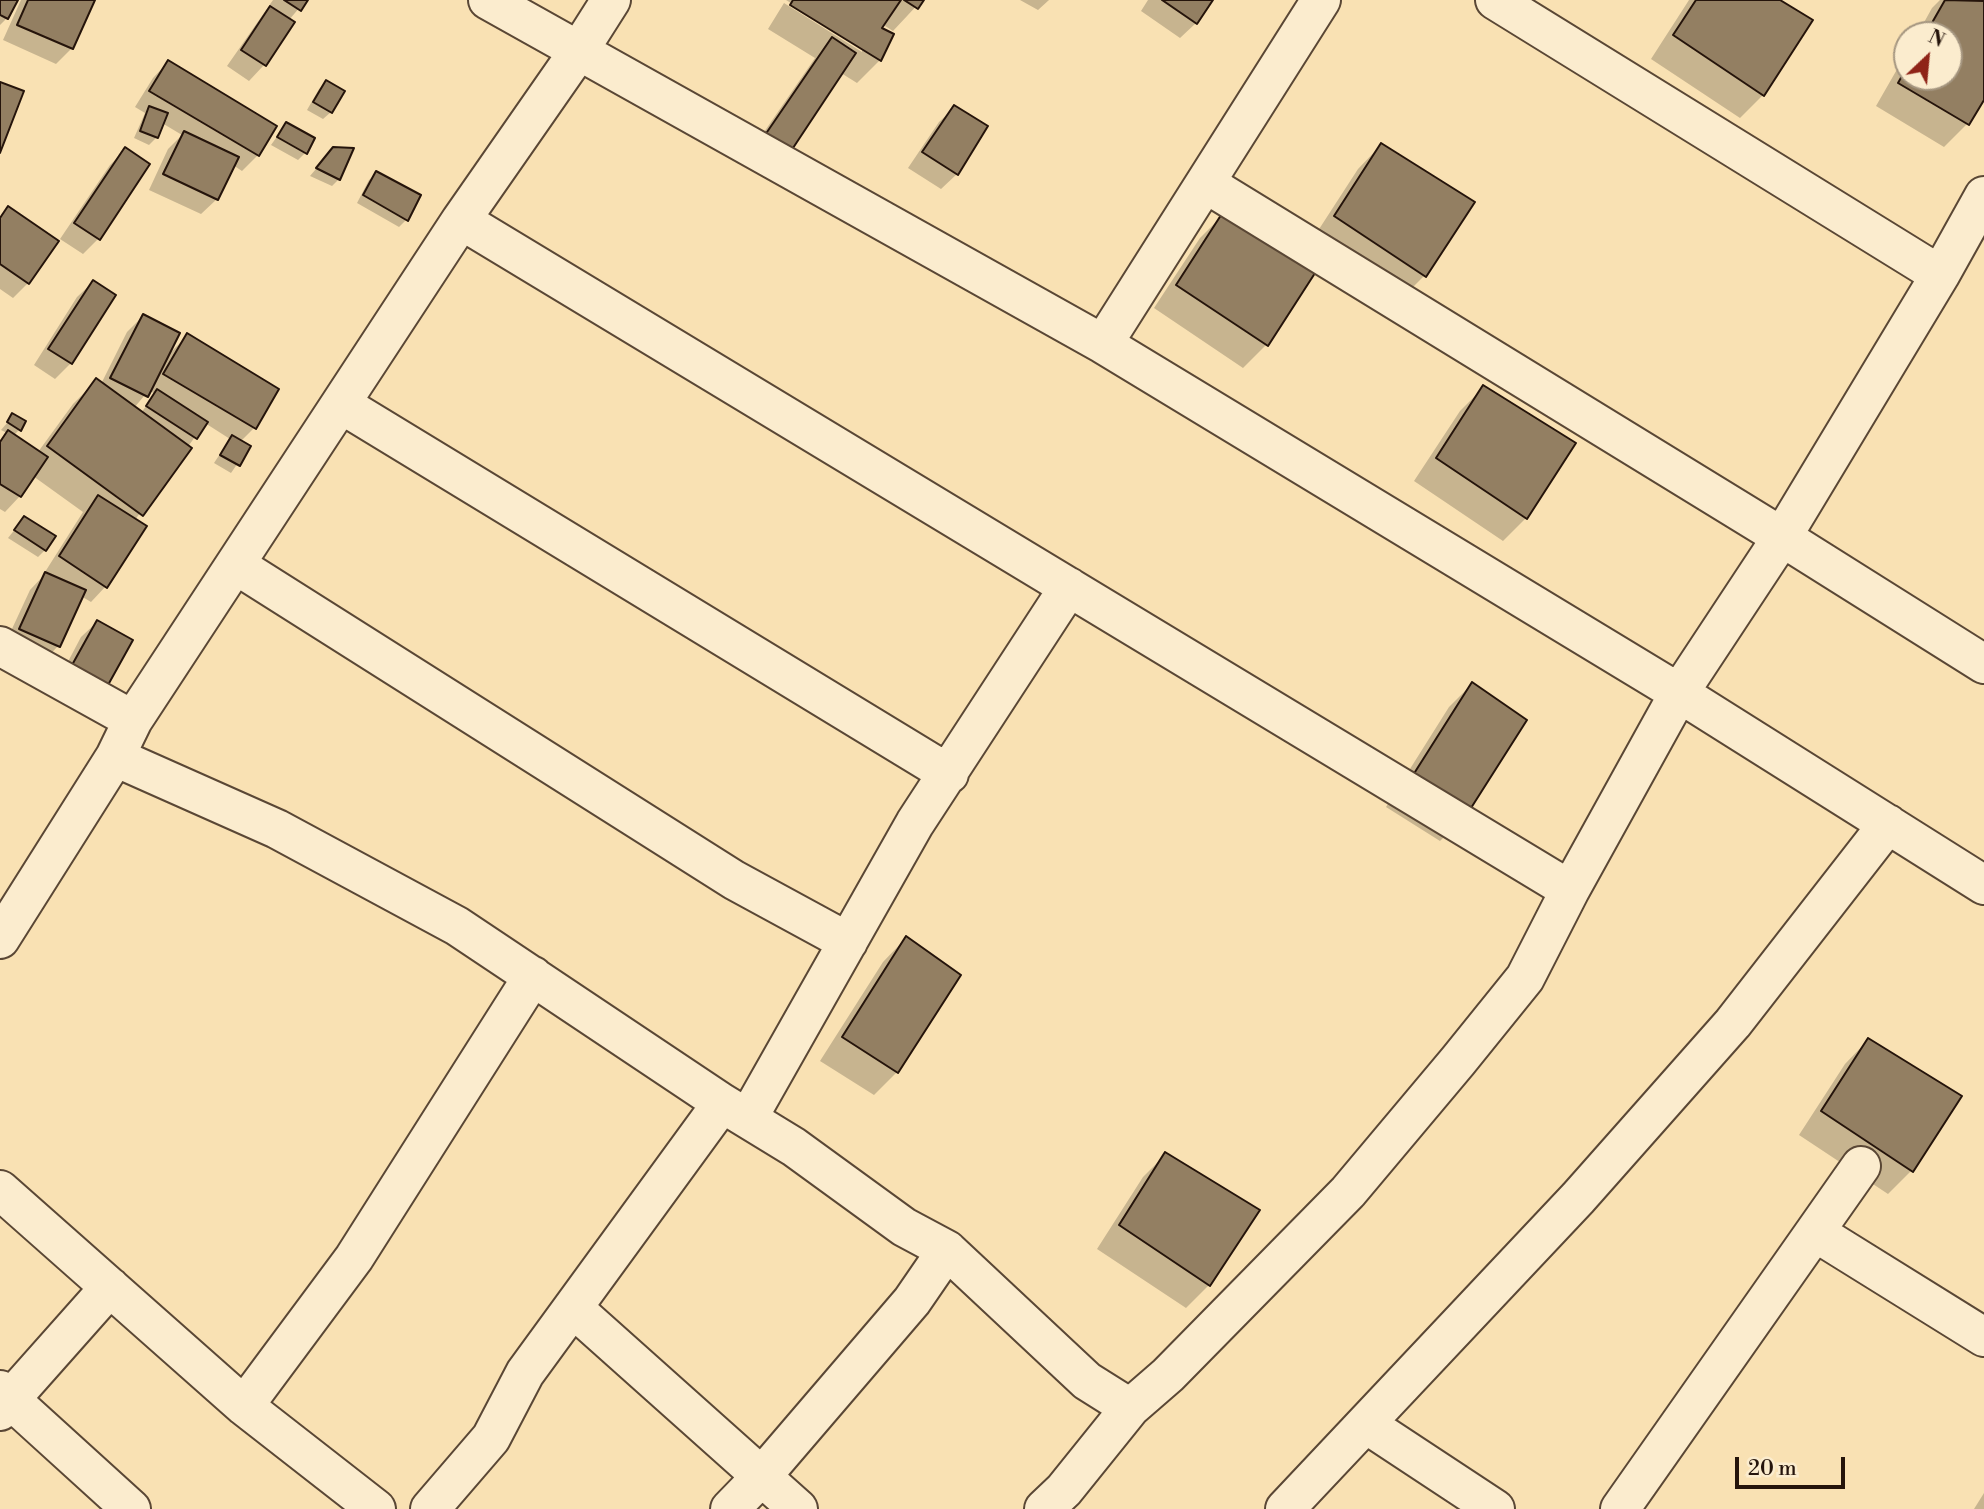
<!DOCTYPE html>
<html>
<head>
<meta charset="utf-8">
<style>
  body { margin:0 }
  #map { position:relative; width:1984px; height:1509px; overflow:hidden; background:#f9e1b3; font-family:"Libre Bodoni",serif }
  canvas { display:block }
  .north { position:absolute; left:1893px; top:21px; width:70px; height:70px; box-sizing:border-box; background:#fbecce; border:2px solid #a59680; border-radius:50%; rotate:26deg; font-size:19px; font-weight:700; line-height:28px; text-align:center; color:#25140b }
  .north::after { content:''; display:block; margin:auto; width:24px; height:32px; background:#8f2418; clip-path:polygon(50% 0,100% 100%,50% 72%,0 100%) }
  .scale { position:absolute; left:1735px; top:1457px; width:110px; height:32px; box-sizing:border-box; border:4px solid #25140b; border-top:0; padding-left:9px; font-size:21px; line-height:24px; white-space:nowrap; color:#25140b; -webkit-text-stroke:5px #fbecce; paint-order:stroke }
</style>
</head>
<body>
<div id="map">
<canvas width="1984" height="1509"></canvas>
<div class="north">N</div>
<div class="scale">20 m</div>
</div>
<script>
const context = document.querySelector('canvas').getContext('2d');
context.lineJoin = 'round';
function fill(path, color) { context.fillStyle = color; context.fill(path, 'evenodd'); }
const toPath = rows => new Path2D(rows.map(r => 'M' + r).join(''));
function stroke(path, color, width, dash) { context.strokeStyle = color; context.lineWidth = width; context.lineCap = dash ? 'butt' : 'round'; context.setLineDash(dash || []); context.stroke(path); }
fill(toPath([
  [0,0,16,0,7,18,0,25],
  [21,0,93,0,72,48,56,64,3,40],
  [273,0,306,0,289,20,292,23,264,65,249,81,227,66],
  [786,0,922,0,893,31,882,24,880,28,892,35,880,60,857,83,841,73,751,151,815,58,768,29,784,3,862,52,862,47],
  [1020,0,1049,0,1038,10],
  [1148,0,1211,0,1196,23,1180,38,1141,11],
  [1689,0,1777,0,1763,95,1740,118,1651,59],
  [1940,0,1979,0,1984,3,1984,96,1967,124,1944,147,1876,106,1907,52,1907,77,1949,77,1949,35,1917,35,1932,8],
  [168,62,275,126,258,155,242,171,233,165,217,199,201,214,149,190,168,149,182,135,162,123,157,137,149,145,134,138,145,113,135,107,153,78],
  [326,82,331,112,323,119,307,110,319,89],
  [955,107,957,174,941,189,908,168,939,122],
  [286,124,305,153,298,160,271,145],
  [1381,145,1472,202,1424,276,1401,299,1312,240,1358,169],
  [125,150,98,239,83,254,60,239,110,165],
  [326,157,339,179,332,186,310,176],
  [377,173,406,220,399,227,357,203,369,180],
  [8,209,28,283,13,298,0,289,0,217],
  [1223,215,1266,345,1243,368,1154,308,1200,238],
  [93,282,114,296,71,363,55,379,34,365,77,297],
  [143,316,168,355,187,336,277,389,254,428,240,442,249,447,231,473,214,463,230,439,205,423,135,520,106,586,91,602,81,596,58,646,43,662,5,644,30,590,46,573,45,572,83,512,33,476,20,496,5,512,0,509,0,440,7,433,1,430,13,416,20,429,13,436,38,452,73,404,96,381,101,384,127,332],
  [149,390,155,394,141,413,134,408],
  [1483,388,1526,518,1503,541,1414,481,1460,411],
  [24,518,45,550,38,557,8,538],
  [97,622,87,708,53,690,81,637],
  [1472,684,1463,818,1440,841,1386,807,1449,707],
  [906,938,897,1072,874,1095,820,1061,883,962],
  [1868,1040,1960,1097,1911,1171,1888,1194,1799,1135,1845,1064],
  [1166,1154,1209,1285,1186,1308,1097,1249,1143,1177],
  [1984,1493,1984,1509,1974,1509]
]), '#0003');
const building = toPath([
  [0,0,18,0,8,19,0,15,0,0],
  [28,0,95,0,73,49,17,25,28,0],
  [284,0,308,0,301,11,284,0],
  [793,0,901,0,882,28,894,34,881,61,790,5,793,0],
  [904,0,924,0,918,9,904,0],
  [1162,0,1213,0,1197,24,1162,0],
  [1696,0,1780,0,1813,20,1764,96,1673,35,1696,0],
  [1945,0,1984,1,1984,100,1969,125,1898,83,1907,67,1907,77,1949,77,1949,35,1925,35,1945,0],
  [270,6,295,22,266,66,241,50,270,6],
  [832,37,856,53,791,151,765,135,832,37],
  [168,60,277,126,259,156,149,91,168,60],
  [326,80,345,91,332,113,313,102,326,80],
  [0,82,24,91,0,153,0,82],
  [954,105,988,126,958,175,922,152,954,105],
  [149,106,168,113,158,138,140,131,149,106],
  [286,122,315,138,307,154,277,137,286,122],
  [184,131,239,157,218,200,163,174,184,131],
  [1381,143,1475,202,1426,277,1334,216,1381,143],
  [125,147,150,164,100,240,74,223,125,147],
  [333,147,354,148,340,180,316,168,333,147],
  [376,171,421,195,408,221,363,195,376,171],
  [8,206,59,241,29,284,0,264,0,218,8,206],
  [1223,212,1317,270,1268,346,1176,285,1223,212],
  [93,280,116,295,72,364,48,349,93,280],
  [143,314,180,333,148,397,110,378,143,314],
  [187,333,279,389,256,429,163,374,187,333],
  [96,378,192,448,143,516,47,446,96,378],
  [1483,385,1576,443,1527,519,1436,458,1483,385],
  [157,389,208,422,197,439,146,406,157,389],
  [12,413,26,421,21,431,7,422,12,413],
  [8,430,48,457,21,497,0,484,0,442,8,430],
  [232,435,251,446,240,466,220,455,232,435],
  [98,495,147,526,107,588,59,556,98,495],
  [24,516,56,536,46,551,14,530,24,516],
  [45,572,86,590,60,647,19,629,45,572],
  [97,620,133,640,103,694,67,674,97,620],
  [1472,682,1527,720,1464,819,1408,783,1472,682],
  [906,936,961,975,898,1073,842,1037,906,936],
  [1868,1038,1962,1096,1913,1172,1821,1111,1868,1038],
  [1165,1152,1260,1210,1210,1286,1119,1225,1165,1152]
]);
fill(building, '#937f62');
stroke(building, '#25140b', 2);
const minor = toPath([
  [488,0,1103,344,1679,693,1984,885],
  [1495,0,1940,275],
  [1205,183,1782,537,1984,664],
  [461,220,1570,890],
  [1103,344,1321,0],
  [341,404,949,774],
  [236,565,734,880,848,942],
  [0,646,133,720],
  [115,757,277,829,457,926,722,1103,794,1147,904,1227,947,1250,1087,1381,1130,1408],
  [0,939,115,757,133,720,461,220,578,52,611,0],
  [748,1118,915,823,1069,587],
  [0,1190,244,1406,376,1509],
  [1815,1232,1984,1337],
  [573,1308,798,1509],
  [0,1390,131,1509],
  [244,1406,354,1258,533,976],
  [0,1411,110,1287],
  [1366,1424,1495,1509],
  [430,1509,491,1438,525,1373,722,1103],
  [730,1509,762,1476,912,1301,947,1250],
  [1044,1509,1064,1490,1130,1408,1168,1375,1348,1192,1458,1061,1525,978,1570,890,1679,693,1782,537,1940,275,1984,196],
  [1285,1509,1578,1198,1733,1023,1888,824],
  [1620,1509,1861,1166]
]);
stroke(minor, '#5a4735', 42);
stroke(minor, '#fbecce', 38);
</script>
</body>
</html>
